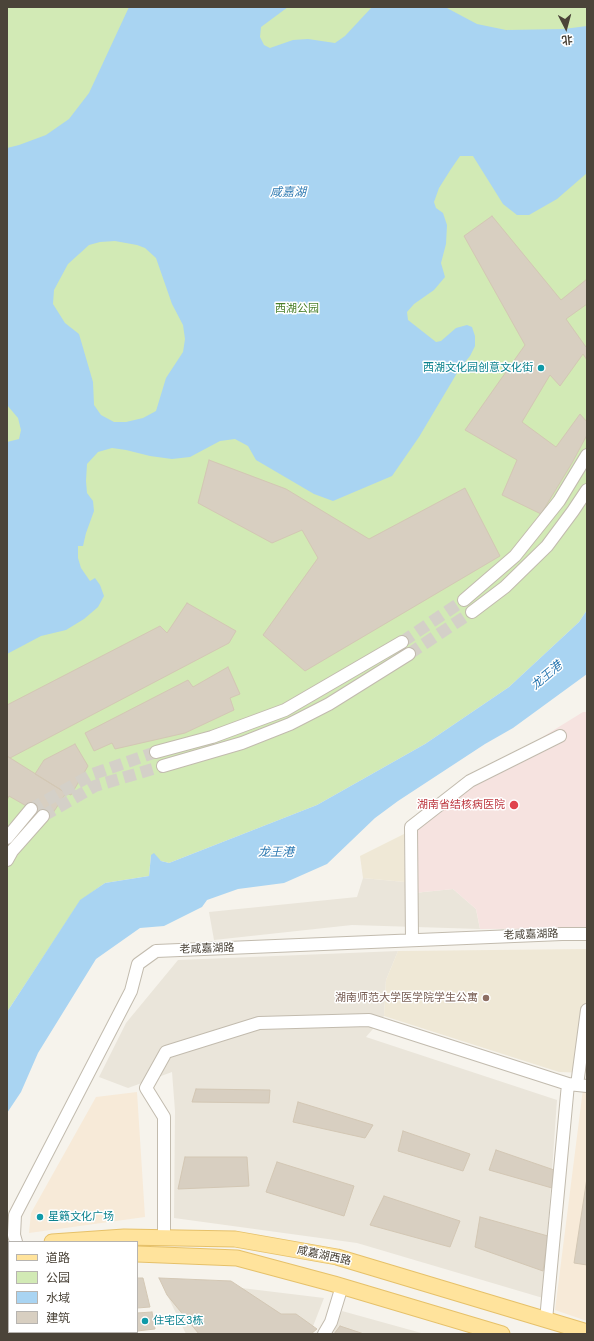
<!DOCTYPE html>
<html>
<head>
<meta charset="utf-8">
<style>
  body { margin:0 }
  #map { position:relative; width:594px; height:1341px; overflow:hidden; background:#f6f3ec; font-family:"DM Sans","Noto Sans SC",sans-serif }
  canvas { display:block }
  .frame { position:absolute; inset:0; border:8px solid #4b4439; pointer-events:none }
  .legend { position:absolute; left:8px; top:1241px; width:130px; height:92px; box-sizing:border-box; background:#fff; border:1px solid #b7b4b0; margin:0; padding:5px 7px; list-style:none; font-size:12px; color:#4b4439 }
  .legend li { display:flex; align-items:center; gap:8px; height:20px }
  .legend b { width:20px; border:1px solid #b7b4b0 }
  .north { position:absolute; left:546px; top:8px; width:40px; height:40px; -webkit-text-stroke:3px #fff; paint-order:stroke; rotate:174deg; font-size:11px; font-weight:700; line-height:16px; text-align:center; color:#4b4439 }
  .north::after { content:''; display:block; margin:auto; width:14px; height:18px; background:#4b4439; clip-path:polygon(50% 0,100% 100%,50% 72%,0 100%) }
</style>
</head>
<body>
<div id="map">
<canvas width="594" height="1341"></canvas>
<div class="frame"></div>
<ul class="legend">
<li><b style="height:5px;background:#ffe39c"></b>道路</li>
<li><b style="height:11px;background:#d2eab5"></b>公园</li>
<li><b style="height:11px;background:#a9d4f2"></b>水域</li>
<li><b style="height:11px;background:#d8cfc1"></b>建筑</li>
</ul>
<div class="north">北</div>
</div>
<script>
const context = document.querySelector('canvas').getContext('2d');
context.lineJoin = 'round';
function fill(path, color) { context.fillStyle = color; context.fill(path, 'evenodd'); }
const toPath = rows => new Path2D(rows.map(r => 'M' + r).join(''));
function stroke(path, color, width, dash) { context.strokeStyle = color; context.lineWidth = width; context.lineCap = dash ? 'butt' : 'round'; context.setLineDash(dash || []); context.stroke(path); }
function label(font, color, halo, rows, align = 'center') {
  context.font = font + ' "DM Sans","Noto Sans SC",sans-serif'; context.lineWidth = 3; context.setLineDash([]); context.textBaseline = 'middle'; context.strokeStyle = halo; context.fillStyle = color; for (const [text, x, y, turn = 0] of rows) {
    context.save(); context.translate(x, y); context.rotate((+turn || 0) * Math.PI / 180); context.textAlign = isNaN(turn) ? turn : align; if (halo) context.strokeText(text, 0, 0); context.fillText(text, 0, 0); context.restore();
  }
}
fill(toPath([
  [363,878,405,882,414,893,453,889,476,909,480,929,352,925,214,940,209,912,357,897],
  [398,951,386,980,384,1016,366,1037,557,1100,543,1298,357,1243,174,1218,175,1111,172,1072,128,1088,99,1077,126,1023,178,960],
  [159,1278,324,1298,310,1334,186,1334],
  [342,1311,425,1334,333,1334]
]), '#eae5da');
fill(toPath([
  [583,1089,587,1089,587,1321,555,1310],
  [137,1092,145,1217,29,1233,31,1213,96,1097]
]), '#f7ead8');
fill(toPath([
  [404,834,405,882,363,878,360,856],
  [587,949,587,1073,559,1072,384,1016,386,980,398,951]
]), '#efe8d6');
fill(toPath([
  [583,712,587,712,587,928,480,929,476,909,453,889,414,893,418,825,463,786]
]), '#f6e3e0');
fill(toPath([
  [7,7,587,7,587,610,579,622,509,687,425,744,317,805,169,863,161,861,151,855,149,876,105,883,80,901,7,1012]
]), '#d2eab5');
fill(toPath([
  [129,7,288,7,261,27,260,37,264,45,270,48,293,40,308,39,335,43,345,36,372,7,445,7,477,24,506,30,564,29,587,26,587,173,557,199,529,215,517,215,503,204,473,156,460,156,451,169,439,188,434,202,436,208,443,213,447,225,446,244,441,263,445,277,434,290,414,304,407,312,408,320,436,342,441,341,456,328,467,325,472,327,475,336,475,346,470,356,460,368,419,437,392,476,333,501,314,494,256,460,248,446,235,439,220,441,190,457,172,459,150,456,126,450,112,448,98,452,87,464,86,481,87,493,93,501,94,511,86,533,83,546,78,546,78,558,81,568,90,581,95,578,100,585,104,596,98,607,84,619,66,630,41,636,7,654,7,442,19,439,21,430,18,418,7,405,7,148,19,145,46,135,69,119,89,93],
  [115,241,137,245,145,248,156,258,172,304,183,325,185,339,183,352,166,378,156,411,143,418,126,422,114,422,101,415,94,405,93,382,79,334,65,323,53,304,54,290,68,264,89,245,100,242],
  [587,610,587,674,513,728,485,744,398,801,375,818,327,864,284,883,238,889,207,900,202,907,164,926,140,928,96,959,38,1053,21,1092,7,1113,7,1012,80,900,105,883,149,876,151,855,154,853,161,861,169,863,317,805,425,744,509,687,579,622]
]), '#a9d4f2');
const building = toPath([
  [492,216,561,300,587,279,587,304,566,319,586,347,587,346,587,360,583,354,560,386,550,375,522,422,556,447,580,414,587,422,587,435,572,463,541,514,502,495,517,460,465,430,525,345,464,236,492,216],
  [209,460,286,489,369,539,465,488,500,556,305,671,263,635,318,558,302,530,272,543,198,503,209,460],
  [187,603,236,631,229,643,10,758,7,756,7,705,160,626,167,633,187,603],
  [228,667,240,694,230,698,234,710,185,733,115,749,112,743,94,751,85,733,188,680,193,687,228,667],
  [75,744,88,766,71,795,66,793,35,774,44,760,75,744],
  [7,756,66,793,49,819,9,796,7,800,7,756],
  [196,1089,270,1090,269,1103,192,1102,196,1089],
  [298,1102,373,1125,365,1138,293,1122,298,1102],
  [403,1131,470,1154,463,1171,398,1151,403,1131],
  [496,1150,557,1171,552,1188,489,1170,496,1150],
  [185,1157,247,1157,249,1186,178,1189,185,1157],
  [277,1162,354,1186,344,1216,266,1192,277,1162],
  [587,1178,587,1265,574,1263,587,1178],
  [384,1196,460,1221,450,1247,370,1225,384,1196],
  [480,1217,548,1236,543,1271,475,1247,480,1217],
  [137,1278,143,1278,150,1307,137,1308,137,1278],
  [159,1278,231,1281,281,1314,296,1314,317,1329,311,1334,199,1334,167,1295,159,1278],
  [152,1312,155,1329,137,1331,137,1313,152,1312],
  [340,1326,364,1334,334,1334,340,1326],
  [7,1332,30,1332,31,1334,7,1334,7,1332],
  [41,1332,106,1332,107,1334,41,1334,41,1332],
  [112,1332,130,1332,115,1334,112,1334,112,1332]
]);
fill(building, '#d8cfc1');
stroke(building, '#d3c7b4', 1);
stroke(toPath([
  [402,642,464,600],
  [409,654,472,612],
  [31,809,93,774,156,752],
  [43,816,95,786,163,766]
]), '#d4d0c8', 12, [12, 6]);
const minor = toPath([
  [464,600,515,556,559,501,587,455],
  [472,612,505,587,547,546,573,511,587,490],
  [156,752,212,737,285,710,402,642],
  [163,766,242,743,290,724,329,704,409,654],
  [7,838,31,809],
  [7,860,12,851,43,816],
  [412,940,411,827,470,781,560,736],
  [577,1085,587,1010],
  [164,1237,164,1117,146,1088,166,1052,259,1023,369,1020,568,1084,587,1086],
  [16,1242,14,1235,15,1215,131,991,138,964,156,951,562,934,587,934],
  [546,1320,568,1084],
  [324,1334,331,1322,342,1286]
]);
const major = toPath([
  [52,1242,124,1237,235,1239,337,1257,587,1332],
  [137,1254,237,1258,334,1284,502,1334],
  [7,1257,9,1256],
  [7,1281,9,1281]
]);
stroke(minor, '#c2bbae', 14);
stroke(major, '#e6c16a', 17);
stroke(minor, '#fff', 12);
stroke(major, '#ffe39c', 15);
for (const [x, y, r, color] of [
  [541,368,4,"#0f9aa8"],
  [514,805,5,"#e0444e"],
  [486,998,4,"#8d6e63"],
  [40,1217,4,"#0f9aa8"],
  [145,1321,4,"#0f9aa8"]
]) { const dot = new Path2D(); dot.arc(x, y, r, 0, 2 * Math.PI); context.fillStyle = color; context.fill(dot); stroke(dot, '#fff', 1.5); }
label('11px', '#4a7f2a', '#fff', [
  ["西湖公园",297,309]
]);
label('11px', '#0d838f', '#fff', [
  ["西湖文化园创意文化街",533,368,"right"],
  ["星籁文化广场",48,1217],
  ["住宅区3栋",153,1321]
], 'left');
label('11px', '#be3a42', '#fff', [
  ["湖南省结核病医院",505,805]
], 'right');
label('11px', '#4b4439', '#fff', [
  ["老咸嘉湖路",531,935,-2],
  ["老咸嘉湖路",207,949,-2],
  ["咸嘉湖西路",324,1256,12]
]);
label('11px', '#785e54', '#fff', [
  ["湖南师范大学医学院学生公寓",478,998]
], 'right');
label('italic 12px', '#2e7ab2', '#fff', [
  ["咸嘉湖",288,193],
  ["龙王港",547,676,-40],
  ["龙王港",276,853]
]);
</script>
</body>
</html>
